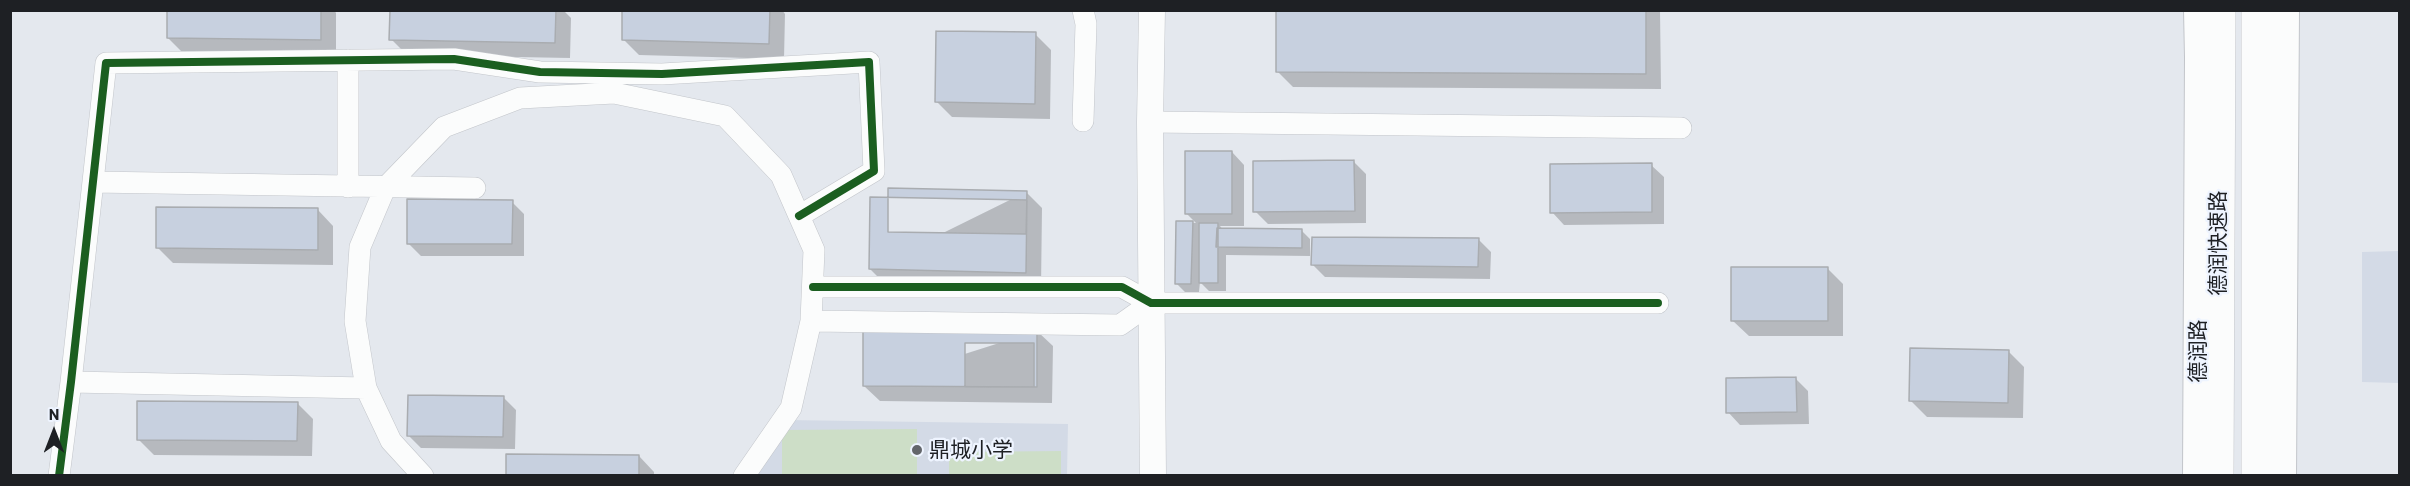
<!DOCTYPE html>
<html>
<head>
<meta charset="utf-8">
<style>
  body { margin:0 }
  #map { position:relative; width:2410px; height:486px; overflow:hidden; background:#e4e8ee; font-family:Barlow,sans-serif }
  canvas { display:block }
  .frame { position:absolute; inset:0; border:12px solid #1e2024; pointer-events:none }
  .north { position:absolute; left:24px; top:402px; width:60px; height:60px; -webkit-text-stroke:4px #eef4ff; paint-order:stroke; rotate:0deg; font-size:16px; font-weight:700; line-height:24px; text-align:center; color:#1e2024 }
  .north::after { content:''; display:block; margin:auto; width:21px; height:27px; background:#1e2024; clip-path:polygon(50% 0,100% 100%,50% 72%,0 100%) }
</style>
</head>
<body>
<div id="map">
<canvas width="2410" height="486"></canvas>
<div class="frame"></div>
<div class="north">N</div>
</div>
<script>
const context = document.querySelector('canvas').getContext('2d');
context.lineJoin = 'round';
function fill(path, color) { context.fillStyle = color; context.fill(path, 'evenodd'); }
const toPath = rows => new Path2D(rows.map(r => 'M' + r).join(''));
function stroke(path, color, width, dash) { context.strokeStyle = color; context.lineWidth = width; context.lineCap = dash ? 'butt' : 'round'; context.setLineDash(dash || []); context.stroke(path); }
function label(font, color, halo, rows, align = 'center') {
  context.font = font + ' Barlow,"Noto Sans SC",sans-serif'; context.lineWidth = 4.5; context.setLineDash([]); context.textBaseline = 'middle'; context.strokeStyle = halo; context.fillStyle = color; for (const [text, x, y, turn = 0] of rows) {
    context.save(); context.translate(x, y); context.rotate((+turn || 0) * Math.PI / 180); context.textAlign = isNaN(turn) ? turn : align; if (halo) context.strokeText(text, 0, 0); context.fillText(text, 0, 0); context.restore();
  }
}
fill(toPath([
  [2399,251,2399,383,2362,382,2362,252],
  [785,420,1068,424,1067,475,751,476]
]), '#d3dae6');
fill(toPath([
  [917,429,917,475,782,475,782,430],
  [1061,451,1061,475,949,475,949,460,958,452]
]), '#cddec7');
fill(toPath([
  [169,10,334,10,336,13,336,55,184,54,168,38],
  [391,10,563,10,571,18,570,58,407,55,391,39],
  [624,10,782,10,785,14,784,59,639,55,623,39],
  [1278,10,1660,10,1661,89,1293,87,1277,71],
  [1035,34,1051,50,1050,119,952,117,936,101],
  [1232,152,1244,165,1244,226,1220,226,1223,230,1301,230,1310,239,1310,256,1226,255,1226,291,1209,291,1200,282,1199,292,1185,292,1176,283,1178,222,1196,223,1187,214],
  [1354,162,1366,174,1366,223,1268,224,1255,211],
  [1651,165,1664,177,1664,224,1564,225,1552,212],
  [1026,192,1042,208,1041,288,886,285,870,269],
  [512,202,524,214,524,256,421,256,408,243],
  [318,210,333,226,333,265,173,263,157,247],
  [1478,239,1491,252,1490,279,1325,277,1313,265],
  [1827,268,1843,284,1843,336,1749,336,1733,321],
  [1037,331,1053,346,1052,403,880,401,864,386],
  [2008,351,2024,367,2023,418,1927,417,1911,401],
  [1796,379,1808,391,1809,424,1740,425,1728,412],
  [503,397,516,410,515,449,421,448,409,436],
  [297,403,313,419,312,456,154,455,138,439],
  [639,456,654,472,654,476,507,476]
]), '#0003');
const building = toPath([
  [167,10,321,10,321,40,167,38,167,10],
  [390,10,556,10,555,43,389,40,390,10],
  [622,10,770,10,769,44,622,40,622,10],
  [1276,10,1646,10,1646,74,1276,72,1276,10],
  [936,31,1036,32,1035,104,935,102,936,31],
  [1185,151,1232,151,1232,214,1185,214,1185,151],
  [1354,160,1355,211,1253,212,1253,161,1354,160],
  [1652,163,1652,212,1550,213,1550,164,1652,163],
  [888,188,1027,191,1026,234,888,232,888,188],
  [870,197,1027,200,1026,273,869,269,870,197],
  [407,199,513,200,512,244,407,244,407,199],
  [156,207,318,208,318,250,156,248,156,207],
  [1176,221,1193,221,1191,284,1175,284,1176,221],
  [1199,223,1218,223,1218,283,1199,283,1199,223],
  [1217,228,1302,229,1302,248,1216,247,1217,228],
  [1312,237,1479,238,1478,267,1311,265,1312,237],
  [1731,267,1828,267,1828,321,1731,321,1731,267],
  [863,328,1037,329,1037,387,863,386,863,328],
  [965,343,1034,343,1034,387,965,387,965,343],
  [1910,348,2009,350,2008,403,1909,401,1910,348],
  [1796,377,1797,412,1726,413,1726,378,1796,377],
  [408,395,504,396,503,437,407,436,408,395],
  [137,401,298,402,297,441,137,440,137,401],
  [506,454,639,455,639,476,506,476,506,454]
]);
fill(building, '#c7d0df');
stroke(building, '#a9acb0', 1.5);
const minor = toPath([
  [1083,10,1086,24,1083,121],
  [348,60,348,187],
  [1150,122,1681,128],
  [93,182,475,188],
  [813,287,1122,287,1151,303,1658,303],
  [811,321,1120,325,1151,303],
  [71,382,366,388],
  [59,476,71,382,106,63,454,59,540,72,662,74,869,62,874,171,799,216],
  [423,476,391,441,366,388,355,321,360,247,385,188,444,127,520,98,614,93,725,116,781,175,814,250,811,321,791,408,744,476]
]);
const tertiary = toPath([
  [1152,10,1150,122,1153,476]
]);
const secondary = toPath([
  [2197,476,2199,57,2198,10],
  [2282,476,2285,10]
]);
const trunk = toPath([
  [2217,476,2219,10],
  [2258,476,2258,10]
]);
stroke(minor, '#c2c5ca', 22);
stroke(tertiary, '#c2c5ca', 27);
stroke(secondary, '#c2c5ca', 30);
stroke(trunk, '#c2c5ca', 34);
stroke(minor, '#fbfcfc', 21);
stroke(tertiary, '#fbfcfc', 26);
stroke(secondary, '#fbfcfc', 28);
stroke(trunk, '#fbfcfc', 33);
stroke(toPath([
  [813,287,1122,287,1151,303,1658,303],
  [59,476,71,382,106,63,454,59,540,72,662,74,869,62,874,171,799,216]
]), '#1b5e20', 8);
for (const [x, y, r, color] of [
  [917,450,6,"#63666b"]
]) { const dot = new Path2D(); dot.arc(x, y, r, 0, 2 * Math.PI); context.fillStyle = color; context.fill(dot); stroke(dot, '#eef4ff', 2); }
label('21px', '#1e2024', '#eef4ff', [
  ["德润快速路",2218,243,-90],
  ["德润路",2198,351,-90]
]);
label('21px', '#1e2024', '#eef4ff', [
  ["鼎城小学",929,450]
], 'left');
</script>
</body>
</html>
